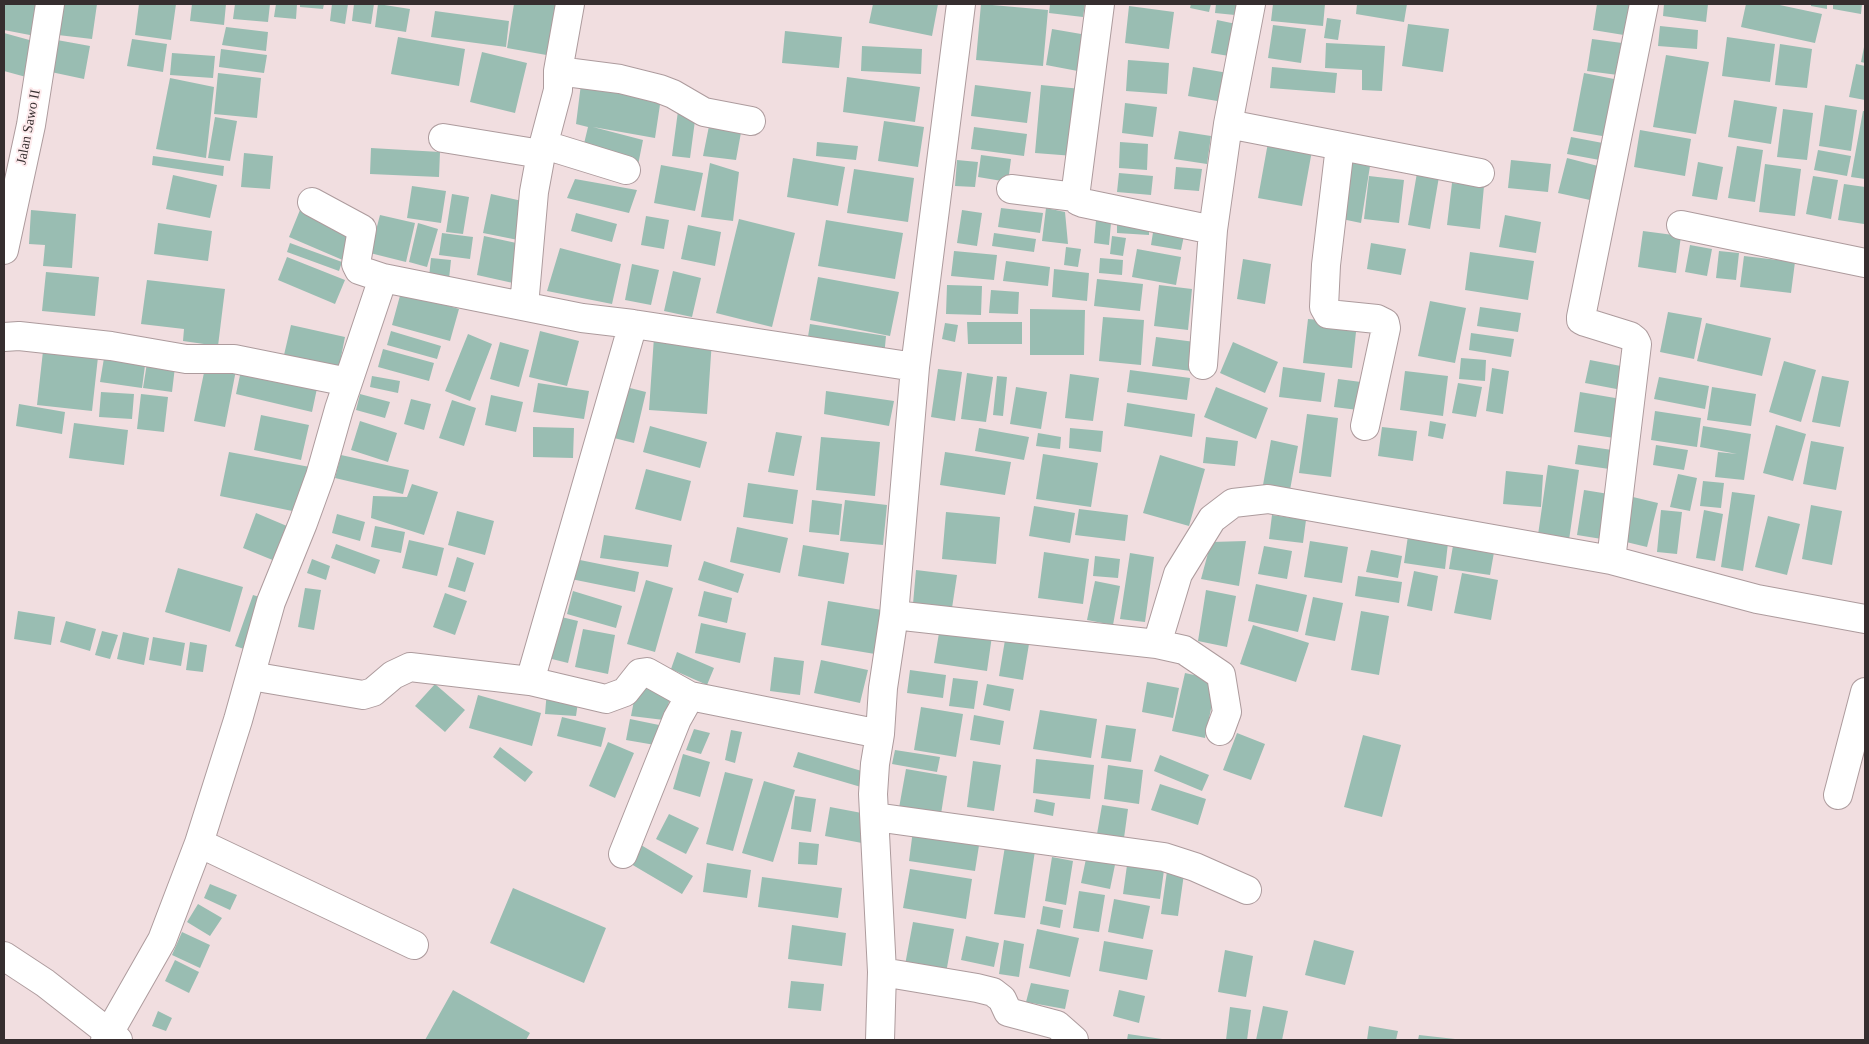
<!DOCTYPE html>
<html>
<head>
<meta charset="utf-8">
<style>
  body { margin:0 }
  #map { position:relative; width:1869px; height:1044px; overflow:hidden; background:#f1dee0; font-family:"Times New Roman",serif }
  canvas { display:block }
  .frame { position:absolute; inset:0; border:5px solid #362e2f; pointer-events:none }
</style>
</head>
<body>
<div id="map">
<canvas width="1869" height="1044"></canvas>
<div class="frame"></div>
</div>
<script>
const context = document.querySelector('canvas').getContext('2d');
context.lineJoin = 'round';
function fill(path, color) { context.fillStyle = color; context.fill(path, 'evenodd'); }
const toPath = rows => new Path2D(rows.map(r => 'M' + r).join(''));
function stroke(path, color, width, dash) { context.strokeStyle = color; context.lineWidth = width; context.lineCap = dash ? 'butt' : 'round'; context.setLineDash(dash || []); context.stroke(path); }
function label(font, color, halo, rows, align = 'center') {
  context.font = font + ' "Times New Roman",serif'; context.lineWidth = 4; context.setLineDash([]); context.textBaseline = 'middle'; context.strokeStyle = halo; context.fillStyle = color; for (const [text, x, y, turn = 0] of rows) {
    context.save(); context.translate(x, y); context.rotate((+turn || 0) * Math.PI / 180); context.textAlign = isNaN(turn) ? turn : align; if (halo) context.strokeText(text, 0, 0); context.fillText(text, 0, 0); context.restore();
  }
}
fill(toPath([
  [5,4,39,4,35,36,4,30],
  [62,4,97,4,92,39,58,35],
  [139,4,176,4,171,40,135,35],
  [192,4,226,4,224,25,190,21],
  [235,4,270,4,268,22,233,19],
  [276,4,297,4,296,19,274,17],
  [300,4,324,4,323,9,300,7],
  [332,4,348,4,345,24,330,21],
  [354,4,374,4,371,24,352,21],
  [378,4,410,9,406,32,375,27],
  [514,4,562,4,552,56,507,48],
  [873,4,938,4,932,36,869,23],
  [981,4,1048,10,1043,66,976,60],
  [1050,4,1085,4,1083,17,1049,13],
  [1191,4,1211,4,1209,12,1190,8],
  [1216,4,1247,4,1245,16,1215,13],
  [1273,4,1325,4,1323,26,1271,21],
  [1357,4,1407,4,1404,22,1356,14],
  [1597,4,1636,4,1630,36,1593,30],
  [1664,4,1708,4,1706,22,1663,16],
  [1746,4,1775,4,1822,14,1815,43,1741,27],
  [1811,4,1827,4,1827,9,1811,6],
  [1833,4,1862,4,1861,14,1833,9],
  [1129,6,1174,12,1169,49,1125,43],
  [435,11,509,21,506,47,431,37],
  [1327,18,1341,20,1338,40,1324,38],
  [1217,20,1241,25,1235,57,1211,53],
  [1408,24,1449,29,1443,72,1402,66],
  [1273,25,1306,29,1301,63,1268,58],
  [1660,26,1698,30,1697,49,1658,46],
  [226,27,268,32,266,51,222,45],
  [1052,29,1087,35,1083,72,1046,65],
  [785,31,842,37,839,68,782,63],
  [4,33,33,41,26,77,4,71],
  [398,37,465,49,459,86,391,74],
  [1727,37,1775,44,1770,82,1722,76],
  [132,39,167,44,163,72,127,66],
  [1592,39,1622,43,1618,75,1587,71],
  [57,40,90,46,84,79,51,72],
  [1326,43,1385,46,1382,91,1362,90,1362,70,1325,68],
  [1780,44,1812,49,1807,88,1775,85],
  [862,46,922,49,921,74,861,71],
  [1864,47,1865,47,1865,63,1861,62],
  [221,49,267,55,264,73,219,67],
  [482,52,527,63,515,113,470,102],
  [172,53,215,56,213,78,170,75],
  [1666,55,1709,62,1696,134,1653,127],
  [1128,60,1169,63,1167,94,1126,91],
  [1856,64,1865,66,1865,100,1849,97],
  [1193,67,1228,73,1223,102,1188,96],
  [1272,67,1337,73,1335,93,1270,88],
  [218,73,261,78,257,118,214,114],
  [1584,73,1619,80,1608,137,1573,131],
  [847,77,920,87,915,122,843,112],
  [170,78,214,87,206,158,156,149],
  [581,84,661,98,655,138,593,127,643,140,638,165,582,152,588,127,576,124],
  [975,85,1031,92,1027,123,971,116],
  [1041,85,1081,89,1074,156,1035,153],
  [1734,100,1777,107,1771,144,1728,137],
  [1125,103,1157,107,1153,137,1122,133],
  [1825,105,1857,110,1851,151,1819,146],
  [1783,109,1813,113,1807,160,1777,157],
  [678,111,696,113,690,158,672,156],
  [1863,111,1865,111,1865,179,1851,177],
  [215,117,237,121,230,161,208,158],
  [710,121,742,127,736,160,703,156],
  [884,121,924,127,918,167,878,161],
  [974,127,1027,134,1024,156,971,149],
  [1640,130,1691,139,1685,176,1634,167],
  [1179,131,1211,136,1207,164,1174,159],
  [1269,137,1313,145,1302,206,1258,198],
  [1571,137,1608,144,1605,161,1567,154],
  [817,142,858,146,856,160,816,156],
  [1120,142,1148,144,1147,170,1119,168],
  [1737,146,1763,150,1755,202,1728,198],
  [371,148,440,152,439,177,370,174],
  [1818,150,1851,156,1847,176,1814,170],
  [244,153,273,156,270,189,241,187],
  [981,155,1011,159,1008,182,978,177],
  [153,156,224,166,223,176,152,165],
  [793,158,845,167,838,206,787,197],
  [1567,158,1598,166,1590,200,1558,193],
  [957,160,978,162,975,187,955,186],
  [1511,160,1551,164,1548,192,1508,188],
  [1347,162,1370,166,1361,223,1337,218],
  [1698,162,1723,167,1717,200,1692,196],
  [710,163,739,172,733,221,701,217],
  [1765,164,1801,169,1795,216,1759,212],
  [661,165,703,173,695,211,654,203],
  [1176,167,1202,169,1199,191,1174,189],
  [1418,167,1440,171,1430,229,1408,225],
  [854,169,914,178,908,222,847,213],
  [1119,173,1153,176,1151,195,1117,192],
  [173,175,217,185,210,218,166,209],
  [1369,176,1404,180,1399,223,1364,219],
  [1813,176,1838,180,1831,219,1806,214],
  [575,179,637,190,629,213,567,198],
  [1452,183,1484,186,1480,229,1447,225],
  [1844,184,1865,187,1864,224,1838,220],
  [412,186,446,191,441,223,407,218],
  [452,194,469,197,463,234,446,232],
  [491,194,531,203,523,241,483,233],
  [1001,208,1043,213,1040,233,998,227],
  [1046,208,1065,212,1068,244,1042,241],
  [31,210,76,214,72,268,43,266,45,245,29,244],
  [300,210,356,234,345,261,289,237],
  [962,210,982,213,977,246,957,243],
  [576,213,617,224,612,242,571,231],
  [380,215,415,223,406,262,370,253],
  [1505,215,1541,222,1536,253,1499,247],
  [646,216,669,220,664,249,641,245],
  [1117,216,1149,221,1149,235,1117,233],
  [739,219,795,233,772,327,716,313],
  [826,220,903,233,895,279,818,266],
  [1096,220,1111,223,1109,245,1094,243],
  [158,223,212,231,208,261,154,254],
  [418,223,438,229,427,267,409,262],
  [688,225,721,232,715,266,681,259],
  [1154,226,1185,231,1181,250,1151,245],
  [1643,231,1681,236,1676,273,1638,267],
  [442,233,473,237,470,259,439,255],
  [994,233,1036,239,1034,252,992,246],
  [484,236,521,244,513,283,477,275],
  [1112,236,1126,238,1123,256,1110,254],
  [290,243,342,262,339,271,287,252],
  [1371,243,1406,249,1401,275,1367,269],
  [1690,245,1712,249,1707,276,1685,272],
  [1066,247,1081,249,1078,267,1064,265],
  [560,248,621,264,612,304,547,291],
  [1137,249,1181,257,1176,285,1132,277],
  [954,251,997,255,994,280,951,276],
  [1719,251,1739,253,1736,280,1716,278],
  [1470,252,1534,261,1528,300,1465,290],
  [1744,256,1795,262,1791,293,1740,287],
  [287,257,345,280,335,304,278,280],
  [431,258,451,260,449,279,429,277],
  [1100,258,1123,260,1122,275,1099,273],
  [1243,259,1271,264,1265,304,1237,299],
  [1006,261,1050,267,1048,286,1003,281],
  [632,264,659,270,651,305,625,300],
  [1054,269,1089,273,1087,301,1052,297],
  [673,271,701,278,692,317,664,311],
  [46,272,99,277,95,316,42,311],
  [818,277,899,292,890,336,810,320],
  [1097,279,1143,284,1140,311,1094,306],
  [147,280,225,289,218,346,183,341,184,329,141,324],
  [947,285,982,286,981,315,946,314],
  [1159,285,1192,289,1188,330,1154,326],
  [991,290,1019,292,1018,314,989,313],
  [401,292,459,309,450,341,392,325],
  [1430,301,1466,308,1455,363,1418,356],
  [1480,307,1521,313,1518,332,1477,326],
  [1030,309,1085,310,1084,355,1030,355],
  [1668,312,1702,318,1694,359,1660,352],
  [1103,317,1144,320,1141,365,1099,361],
  [1308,319,1357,323,1352,368,1303,363],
  [967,322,1022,322,1022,344,968,344],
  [945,323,958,325,955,342,942,339],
  [1706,323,1771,338,1762,376,1697,361],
  [810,324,886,336,884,357,807,343],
  [291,325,345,337,339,367,284,355],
  [391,331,441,346,437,359,387,345],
  [540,331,579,341,567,386,529,377],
  [1471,333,1514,339,1511,357,1469,350],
  [468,334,492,344,470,401,445,391],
  [654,337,712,340,707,414,649,410],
  [1156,337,1195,342,1191,371,1152,366],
  [500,342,529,350,519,387,490,379],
  [1233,342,1278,362,1265,393,1220,373],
  [383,349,434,363,429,381,378,367],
  [43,351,98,357,92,411,37,405],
  [105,352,146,358,142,388,100,382],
  [1461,358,1486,360,1485,381,1459,379],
  [1590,360,1631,368,1627,391,1585,383],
  [243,361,319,379,312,412,236,394],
  [1784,361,1816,370,1801,422,1769,412],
  [147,363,175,367,172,392,143,388],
  [206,363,236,370,225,427,194,421],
  [1283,367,1325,373,1321,402,1279,397],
  [1492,368,1509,371,1503,414,1486,411],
  [938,369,962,372,955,421,931,417],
  [1130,370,1190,378,1187,400,1127,392],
  [1405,371,1448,376,1443,416,1400,410],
  [967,373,993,377,986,422,961,419],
  [1070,374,1099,378,1093,421,1065,418],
  [372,376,400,381,398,393,370,387],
  [997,376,1007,377,1003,416,993,415],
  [1822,376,1849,381,1840,427,1812,422],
  [1659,377,1709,386,1705,409,1654,399],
  [1338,379,1361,382,1358,410,1334,407],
  [538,383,589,391,584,419,533,412],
  [1458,383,1482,387,1476,417,1452,413],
  [622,386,646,392,634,443,610,437],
  [1016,387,1047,392,1041,429,1010,424],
  [1216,387,1268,408,1256,439,1204,417],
  [1712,387,1756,394,1751,426,1707,420],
  [826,391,894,401,889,426,824,414],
  [101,392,134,394,132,419,99,417],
  [1580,392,1627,400,1621,439,1574,432],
  [141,394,168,397,164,432,137,429],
  [360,394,390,402,385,418,356,410],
  [491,395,523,402,516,432,485,425],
  [411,399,431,404,424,430,404,424],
  [452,400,476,408,464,446,439,438],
  [1127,403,1195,414,1192,437,1124,426],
  [19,404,65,412,62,434,16,426],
  [1655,411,1701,418,1697,447,1651,440],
  [1307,414,1338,418,1331,477,1299,473],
  [261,415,309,425,301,460,254,450],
  [360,421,397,433,388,462,351,450],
  [1430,421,1446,424,1443,439,1428,436],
  [74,423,128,430,124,465,69,458],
  [1776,425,1806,434,1793,481,1763,473],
  [650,426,707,442,700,468,643,452],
  [1703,426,1751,434,1744,480,1715,477,1718,452,1737,454,1700,447],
  [533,427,574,428,573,458,533,457],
  [1382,427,1417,431,1413,461,1378,456],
  [979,428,1029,437,1024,460,975,451],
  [1070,428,1103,431,1101,452,1069,448],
  [776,432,802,436,794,476,768,472],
  [1038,433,1061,437,1060,449,1036,446],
  [821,437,880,442,875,496,816,490],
  [1206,437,1238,441,1235,466,1203,463],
  [1271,440,1298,446,1290,490,1263,485],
  [1811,441,1844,447,1836,490,1803,484],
  [1578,445,1619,451,1616,470,1575,464],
  [1656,445,1688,450,1684,470,1653,465],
  [229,452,310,467,302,513,220,496],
  [945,452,1011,462,1005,495,940,485],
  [1043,454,1098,463,1091,507,1036,499],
  [341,455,409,470,403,494,335,478],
  [1160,455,1205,469,1189,526,1143,513],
  [1548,465,1579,470,1569,540,1538,535],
  [646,469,691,481,681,521,635,509],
  [1506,471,1543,475,1541,507,1503,504],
  [1678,474,1697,478,1690,511,1670,507],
  [1703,481,1724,483,1721,508,1700,506],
  [748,483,798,490,793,524,743,517],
  [412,484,438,492,424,535,371,518,373,496,407,497],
  [1584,490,1615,495,1608,540,1577,535],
  [1732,492,1755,495,1743,571,1721,567],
  [1633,497,1658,503,1647,547,1622,541],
  [812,500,842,504,839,535,809,532],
  [845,500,887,505,883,545,840,541],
  [1811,505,1842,511,1832,565,1802,559],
  [1034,506,1075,513,1070,543,1029,536],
  [1079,509,1128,515,1125,541,1075,535],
  [1661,510,1682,512,1677,554,1657,552],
  [1704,510,1723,514,1715,561,1696,558],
  [457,511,494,521,485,555,448,545],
  [946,512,1000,517,996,564,942,559],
  [256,513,294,529,280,563,243,548],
  [337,514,365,522,360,541,332,533],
  [1272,515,1306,520,1303,543,1269,539],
  [1768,516,1800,524,1787,575,1755,567],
  [375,526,405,532,401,553,371,547],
  [737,527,788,538,780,573,730,562],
  [1409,529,1449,534,1445,569,1404,563],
  [1455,534,1496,541,1490,575,1449,569],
  [604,535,672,545,668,567,600,558],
  [409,540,444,548,437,576,402,568],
  [1246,541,1239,586,1201,579,1211,542],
  [1310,541,1348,547,1342,583,1304,577],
  [336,544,380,560,375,574,331,558],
  [803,545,849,553,844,584,798,576],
  [1264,546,1292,551,1287,579,1258,574],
  [1371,550,1402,556,1398,578,1366,572],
  [1044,552,1089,559,1083,604,1038,598],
  [1130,553,1154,557,1145,622,1120,619],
  [1095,556,1120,559,1118,578,1093,576],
  [457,557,474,563,465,592,448,587],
  [312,559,330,566,326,580,307,573],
  [575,559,639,572,635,592,571,579],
  [704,561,744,574,738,593,698,580],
  [178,568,243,587,230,632,165,612],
  [916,570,957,575,952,608,913,604],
  [1414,571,1438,576,1432,611,1407,606],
  [1462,573,1498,580,1491,620,1454,613],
  [1358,576,1402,582,1399,603,1355,596],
  [646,580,673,588,655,652,627,644],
  [1095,581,1120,586,1113,625,1087,620],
  [1256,584,1307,595,1298,632,1248,621],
  [305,588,321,590,314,630,298,627],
  [1206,590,1236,596,1227,647,1198,641],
  [573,591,622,606,616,628,567,614],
  [704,591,732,598,727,623,698,616],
  [445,593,467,601,455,635,433,627],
  [253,595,269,600,250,651,235,646],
  [1313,597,1343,603,1335,641,1305,635],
  [828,601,882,610,875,654,821,645],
  [18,611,55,617,51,645,14,639],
  [1361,611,1389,616,1379,675,1351,670],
  [549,614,578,621,568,663,540,656],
  [66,621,96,629,90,651,60,642],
  [941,621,993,629,987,671,934,663],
  [701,623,746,633,740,663,695,653],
  [1253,625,1309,643,1296,682,1240,664],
  [583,629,615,635,608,674,575,667],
  [102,631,118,635,110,659,95,655],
  [123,632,149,638,144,665,117,659],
  [1006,634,1030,638,1023,680,999,676],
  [153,637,185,643,181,666,149,660],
  [190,642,207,645,203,672,186,670],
  [677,652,714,668,707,685,671,669],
  [774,657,804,661,800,695,770,691],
  [821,660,868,670,860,703,814,693],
  [910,670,946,675,943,698,907,693],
  [1185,673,1217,680,1205,738,1172,731],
  [953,678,978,681,974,709,949,706],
  [1147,682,1179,688,1173,718,1142,712],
  [435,684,465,710,445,732,415,706],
  [987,684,1014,689,1010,711,983,705],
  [637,685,672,691,664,720,631,716],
  [547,690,579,695,576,716,545,714],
  [478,695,541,713,532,746,469,728],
  [921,707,963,714,956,757,914,750],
  [1040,710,1097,719,1091,758,1033,749],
  [974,715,1004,721,1000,745,970,740],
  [562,717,606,728,601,747,557,736],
  [630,719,659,725,655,745,626,740],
  [1106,725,1136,729,1131,762,1101,758],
  [694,729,710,733,701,754,686,750],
  [731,730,742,732,735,763,725,760],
  [1237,733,1265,744,1251,780,1223,770],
  [1363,735,1401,745,1382,817,1344,807],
  [608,742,634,753,615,798,589,786],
  [500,747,533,772,525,782,493,757],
  [895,750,940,757,937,772,892,764],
  [798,752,865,772,861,787,793,767],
  [683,754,710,762,700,797,673,789],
  [1160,755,1209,775,1202,791,1154,771],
  [1036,759,1094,765,1090,799,1033,793],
  [973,761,1001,765,994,811,967,807],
  [1108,765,1143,770,1139,804,1104,799],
  [906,769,947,776,941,814,899,808],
  [725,772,753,779,733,851,706,844],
  [764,781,795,790,773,862,742,853],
  [1160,784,1206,799,1198,825,1151,810],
  [795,796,816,799,811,832,791,829],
  [1036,799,1055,803,1053,816,1034,812],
  [1102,805,1128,809,1124,838,1097,834],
  [830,807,867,814,862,843,825,836],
  [669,814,699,828,686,854,656,839],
  [913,830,980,839,975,871,909,861],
  [1006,840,1036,844,1025,918,994,914],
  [799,842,819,844,817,865,798,864],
  [641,845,693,876,682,894,631,864],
  [1087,854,1116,860,1110,889,1081,883],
  [1052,857,1073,861,1066,905,1045,901],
  [1128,858,1165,863,1160,899,1123,894],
  [707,863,751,870,747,898,703,892],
  [910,869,972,879,966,919,903,908],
  [1167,871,1184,874,1178,916,1161,914],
  [762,877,842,888,838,918,758,907],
  [210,884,237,895,230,910,204,898],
  [513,888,606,928,584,983,490,943],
  [1079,891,1105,895,1099,932,1073,928],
  [1114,899,1150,906,1143,939,1108,932],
  [198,904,222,918,210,936,187,922],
  [1043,906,1063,910,1060,928,1040,924],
  [913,922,954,929,946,973,905,965],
  [792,925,846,933,842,966,788,959],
  [1037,929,1079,938,1070,977,1029,968],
  [182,932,210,945,200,968,172,955],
  [966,936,999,943,994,967,961,960],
  [1004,940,1024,944,1019,977,999,974],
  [1314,940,1354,951,1345,985,1305,975],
  [1104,941,1153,950,1147,980,1099,971],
  [1225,950,1253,956,1246,997,1218,992],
  [175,960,199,972,189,993,165,981],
  [791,981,824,984,821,1011,788,1008],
  [1031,983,1069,990,1065,1009,1026,1002],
  [453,990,530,1033,526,1040,425,1040],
  [1119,990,1145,996,1139,1023,1113,1016],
  [1263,1006,1288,1011,1282,1040,1256,1040],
  [1230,1007,1251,1010,1247,1040,1226,1040],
  [158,1011,172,1018,166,1031,152,1026],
  [1369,1026,1398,1031,1396,1040,1367,1040],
  [1128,1034,1162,1039,1162,1040,1127,1040],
  [1419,1035,1455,1039,1455,1040,1418,1040]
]), '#99bdb2');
const minor = toPath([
  [1100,4,1075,197,1078,201,1083,203,1213,230],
  [1644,4,1581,317,1581,320,1585,322,1630,336,1635,340,1637,344,1611,560,1757,599,1865,619],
  [558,71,620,79,660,89,673,94,704,112,751,121],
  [1228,124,1480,173],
  [443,138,541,154],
  [545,145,626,170],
  [1340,146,1326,265,1324,307,1328,314,1377,319,1385,323,1386,328,1365,426],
  [1011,189,1075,197],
  [312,202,362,229,356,264,359,270,383,278],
  [1681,225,1865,263],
  [4,250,31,125,50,4],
  [524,306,534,192,541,154,558,90,558,71,570,4],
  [4,337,19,336,111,346,186,359,234,359,348,382],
  [1203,365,1213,230,1228,124,1251,4],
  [894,615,1157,644,1184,650,1221,675,1227,712,1220,731],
  [1157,644,1178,574,1212,519,1233,503,1268,499,1611,560],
  [251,676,363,695,373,692,393,675,410,667,530,681,606,699,625,692,640,673,647,672,690,696,880,734],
  [530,681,633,324],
  [1838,795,1865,692],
  [875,817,1164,857,1195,867,1247,890],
  [199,843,414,945],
  [623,854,677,719,690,696],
  [4,956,45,983,118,1040],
  [882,972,977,988,993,992,1002,999,1008,1012,1057,1025,1074,1040],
  [105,1040,162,940,199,843,238,720,271,602,303,523,320,476,339,409,383,278,582,318,633,324,915,367],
  [880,1040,882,972,873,794,875,764,880,734,883,688,894,615,915,367,961,4]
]);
stroke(minor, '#ad9b9d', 30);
stroke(minor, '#fff', 28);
label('14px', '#362e2f', '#feebed', [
  ["Jalan Sawo II",29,127,-79]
]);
</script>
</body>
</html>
